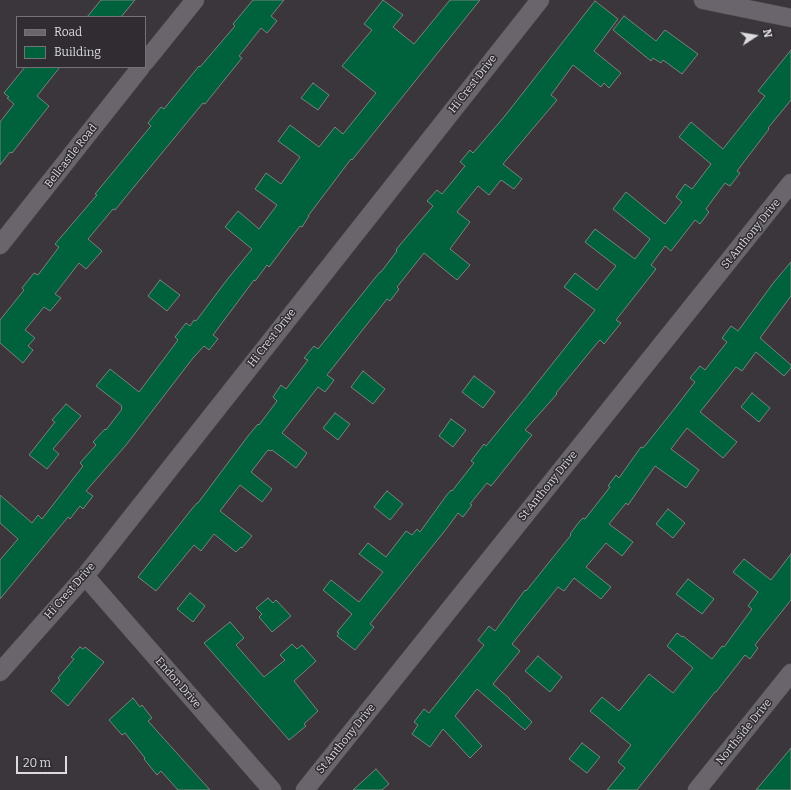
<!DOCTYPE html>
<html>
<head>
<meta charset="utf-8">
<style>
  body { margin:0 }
  #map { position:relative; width:791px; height:790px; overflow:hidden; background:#3a363c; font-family:Bitter,serif }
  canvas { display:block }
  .legend { position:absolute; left:16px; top:16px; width:130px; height:52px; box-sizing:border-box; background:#302c32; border:1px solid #757277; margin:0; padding:5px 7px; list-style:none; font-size:12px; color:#dddbde }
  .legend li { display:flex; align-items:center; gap:8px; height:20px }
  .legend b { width:20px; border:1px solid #757277 }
  .north { position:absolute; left:735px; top:16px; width:40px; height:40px; -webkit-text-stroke:3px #302c32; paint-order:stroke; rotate:78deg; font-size:11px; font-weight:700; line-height:16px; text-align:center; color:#dddbde }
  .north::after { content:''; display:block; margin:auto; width:14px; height:18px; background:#dddbde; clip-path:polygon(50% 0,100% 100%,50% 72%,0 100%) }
  .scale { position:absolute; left:16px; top:756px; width:51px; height:18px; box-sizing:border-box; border:2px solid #dddbde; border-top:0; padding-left:5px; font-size:12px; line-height:14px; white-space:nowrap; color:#dddbde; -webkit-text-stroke:3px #302c32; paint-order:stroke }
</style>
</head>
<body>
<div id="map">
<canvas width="791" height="790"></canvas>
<ul class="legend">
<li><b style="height:5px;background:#6a656c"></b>Road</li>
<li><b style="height:11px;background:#00623d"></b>Building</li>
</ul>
<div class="north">N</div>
<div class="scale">20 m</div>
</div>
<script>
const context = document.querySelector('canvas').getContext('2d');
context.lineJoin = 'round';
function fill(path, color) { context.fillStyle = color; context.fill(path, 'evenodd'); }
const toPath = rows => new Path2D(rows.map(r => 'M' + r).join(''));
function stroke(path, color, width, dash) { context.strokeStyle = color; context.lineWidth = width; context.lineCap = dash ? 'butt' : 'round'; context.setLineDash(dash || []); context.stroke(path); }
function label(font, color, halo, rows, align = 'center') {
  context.font = font + ' Bitter,serif'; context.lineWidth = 3; context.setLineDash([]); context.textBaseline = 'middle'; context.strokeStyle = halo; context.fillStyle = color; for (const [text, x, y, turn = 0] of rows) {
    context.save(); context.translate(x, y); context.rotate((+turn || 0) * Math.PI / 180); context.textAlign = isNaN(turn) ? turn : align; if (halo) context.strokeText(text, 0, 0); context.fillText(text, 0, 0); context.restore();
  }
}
const building = toPath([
  [101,0,135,0,121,17,87,17,101,0],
  [253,0,284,0,271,16,277,21,267,33,261,28,239,56,242,58,205,104,203,103,115,210,113,209,88,239,102,251,86,269,79,263,55,294,61,298,50,311,44,307,25,330,35,338,28,346,33,350,23,363,0,343,0,320,24,290,22,288,34,273,38,275,59,247,55,244,97,195,95,194,151,126,148,123,161,107,164,109,199,66,200,67,235,26,233,24,253,0],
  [383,0,403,15,393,27,414,44,450,0,480,0,352,160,351,159,308,216,309,216,302,227,300,226,269,267,267,265,255,281,254,280,213,335,218,339,209,350,204,346,193,358,126,445,86,491,93,496,83,509,80,506,70,519,68,517,0,599,0,560,18,539,0,523,0,495,32,523,38,515,42,519,83,466,80,463,96,445,93,442,105,429,106,430,122,409,121,408,122,406,96,386,110,369,139,392,178,340,175,337,186,323,190,326,194,320,196,321,226,281,252,249,225,227,238,211,259,229,277,205,255,189,266,173,281,184,300,157,278,141,290,125,319,147,335,127,343,134,376,93,342,66,372,30,364,24,383,0],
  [595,1,618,19,594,51,621,73,609,88,604,83,601,87,573,65,551,95,557,100,503,164,522,179,514,189,501,180,489,195,478,186,457,212,470,222,450,249,470,265,457,280,424,253,397,287,399,289,390,301,387,299,327,375,334,380,325,392,318,387,282,433,307,453,305,456,296,468,272,450,271,451,268,450,251,472,272,489,262,502,240,485,220,511,252,536,242,548,241,547,236,552,214,534,201,551,194,545,156,591,138,577,191,510,197,503,198,503,248,436,258,424,259,425,277,401,273,397,281,385,286,389,308,360,304,358,314,346,318,349,375,278,380,272,381,272,397,251,396,250,399,246,433,206,427,201,437,190,442,194,465,166,460,162,470,150,473,153,504,117,595,1],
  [624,16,656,41,665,30,698,54,682,74,663,60,661,63,653,58,651,61,613,30,624,16],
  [791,50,791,100,768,128,769,129,737,171,740,173,730,186,725,183,706,209,709,212,700,224,695,220,671,251,665,246,651,265,656,269,616,320,621,323,604,344,600,340,598,342,556,393,557,394,525,430,532,435,491,486,487,483,470,504,472,505,463,517,458,513,447,528,370,624,374,627,355,650,337,636,339,633,337,632,352,614,323,590,331,580,359,602,383,572,359,554,368,543,386,557,406,531,412,535,417,529,420,532,446,496,451,490,452,491,474,463,471,461,484,444,486,446,526,397,595,310,564,287,575,273,597,290,616,266,585,242,595,229,635,259,650,239,613,209,626,192,665,224,682,202,676,197,685,184,692,189,711,164,679,137,691,122,723,149,765,96,758,91,791,50],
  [25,67,60,67,37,96,49,106,12,153,10,152,0,165,0,122,14,104,7,98,9,97,4,93,25,67],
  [313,83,329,95,318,110,301,98,313,83],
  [791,262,791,296,760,338,791,365,791,368,784,376,756,352,742,371,736,367,700,412,737,442,723,458,687,428,671,449,699,470,691,481,686,488,655,466,628,505,626,503,609,524,633,542,622,556,606,543,586,567,611,587,601,599,574,578,564,591,558,587,512,644,520,651,493,684,510,699,509,699,532,722,525,730,477,689,455,716,482,746,470,758,443,729,430,747,412,734,418,725,414,722,424,709,429,713,484,645,478,640,489,626,495,631,525,590,526,591,571,535,570,534,579,522,583,518,585,519,610,487,608,486,616,475,619,478,641,447,643,448,648,442,675,408,695,382,690,378,700,366,705,370,727,342,722,338,731,326,738,331,774,282,791,262],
  [160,280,180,295,167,311,148,296,160,280],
  [363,371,385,389,373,404,351,387,363,371],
  [474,376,495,392,483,408,462,392,474,376],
  [752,393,770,408,759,422,741,407,752,393],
  [66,404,81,416,53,449,59,454,47,469,29,455,55,422,52,420,66,404],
  [335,413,350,424,338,440,323,428,335,413],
  [451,419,466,430,453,447,439,436,451,419],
  [387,491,403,504,390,520,374,507,387,491],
  [668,509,685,523,673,538,656,524,668,509],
  [791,554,791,600,755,645,758,648,750,659,745,655,716,692,715,692,637,790,607,790,625,768,618,762,631,745,590,711,602,697,619,711,649,674,673,693,693,668,667,646,677,633,682,637,683,636,712,659,722,646,724,647,752,609,748,606,758,592,733,572,744,559,771,580,791,554],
  [688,579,714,599,702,614,676,594,688,579],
  [190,593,205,606,193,622,177,609,190,593],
  [268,598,273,603,276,600,291,616,272,632,259,617,262,614,256,608,268,598],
  [230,622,244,638,236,645,264,677,285,660,280,655,292,644,297,649,302,645,316,661,294,681,318,711,304,724,306,726,289,740,204,643,230,622],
  [80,647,83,649,85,647,104,662,68,706,51,691,60,680,58,678,74,659,71,657,80,647],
  [538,656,562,677,550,692,525,671,538,656],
  [133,698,140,707,142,705,152,718,148,721,210,790,178,790,161,771,157,775,144,759,145,758,125,733,122,735,109,720,133,698],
  [582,743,600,757,587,773,569,759,582,743],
  [791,748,791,790,756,790,791,748],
  [376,769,389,784,382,790,353,790,376,769]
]);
fill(building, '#00623d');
stroke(building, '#7a827d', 1);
const minor = toPath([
  [703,0,791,18],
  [145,62,195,0],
  [0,245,141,67],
  [85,576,272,790],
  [0,672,85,576,540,0],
  [305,790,791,183],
  [697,790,791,673]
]);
stroke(minor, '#565257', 19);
stroke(minor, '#6a656c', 18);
label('11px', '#dddbde', '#302c32', [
  ["Hi Crest Drive",473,84,-52],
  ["Bellcastle Road",71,156,-52],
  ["St Anthony Drive",751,234,-51],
  ["Hi Crest Drive",272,338,-52],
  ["St Anthony Drive",548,486,-51],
  ["Hi Crest Drive",70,591,-49],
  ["Endon Drive",178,683,49],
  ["Northside Drive",744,732,-51],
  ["St Anthony Drive",346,739,-51]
]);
</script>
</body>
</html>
